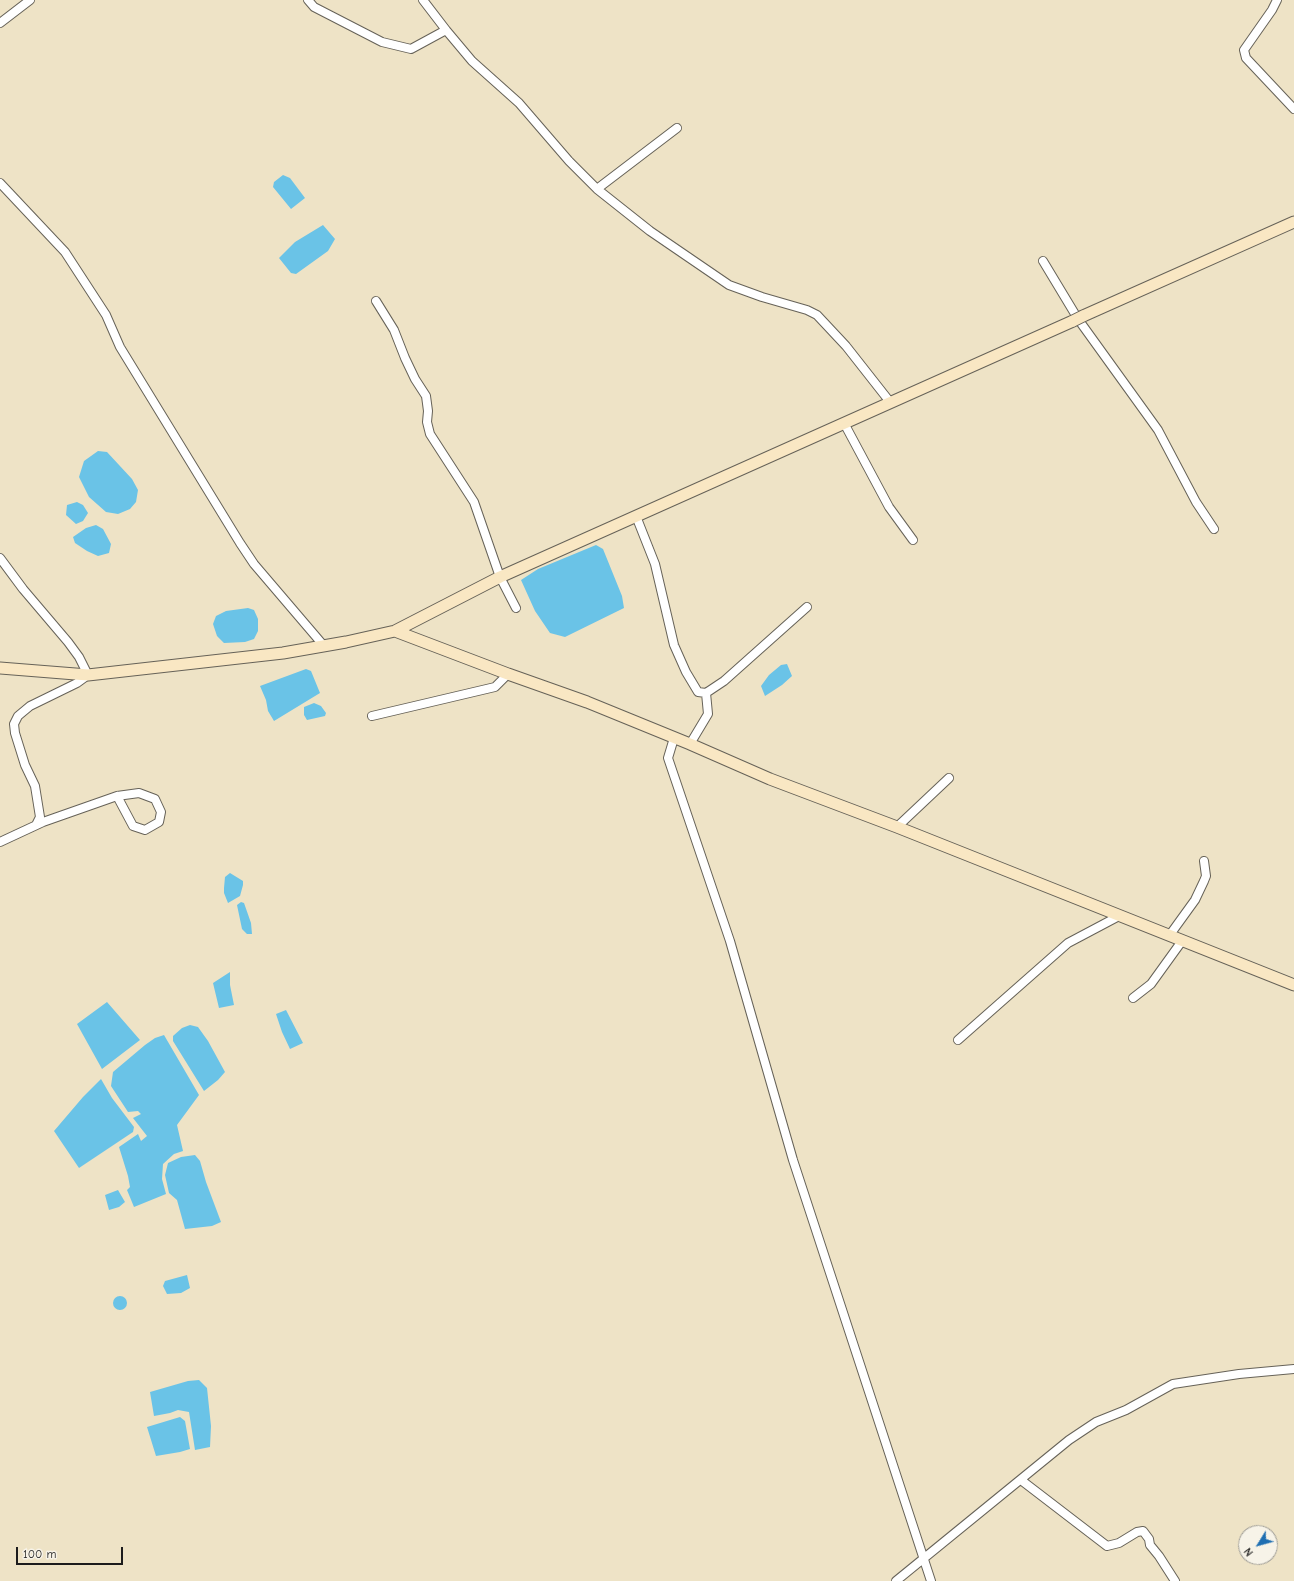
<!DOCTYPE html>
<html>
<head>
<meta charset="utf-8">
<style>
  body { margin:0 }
  #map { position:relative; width:1294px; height:1581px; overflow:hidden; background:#eee3c6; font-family:"Comic Neue",sans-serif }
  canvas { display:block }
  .north { position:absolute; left:1238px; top:1525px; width:40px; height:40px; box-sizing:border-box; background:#f7f3e8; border:1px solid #9f9d96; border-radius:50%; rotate:233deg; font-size:11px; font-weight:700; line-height:16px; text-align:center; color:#1c1c1c }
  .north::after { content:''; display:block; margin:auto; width:14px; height:18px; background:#1f6fb2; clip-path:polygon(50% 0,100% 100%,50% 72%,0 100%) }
  .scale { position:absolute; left:16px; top:1547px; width:107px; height:18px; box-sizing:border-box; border:2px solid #1c1c1c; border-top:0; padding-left:5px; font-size:12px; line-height:14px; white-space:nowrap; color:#1c1c1c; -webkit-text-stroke:3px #f7f3e8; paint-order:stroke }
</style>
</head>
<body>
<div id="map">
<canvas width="1294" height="1581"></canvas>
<div class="north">N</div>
<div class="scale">100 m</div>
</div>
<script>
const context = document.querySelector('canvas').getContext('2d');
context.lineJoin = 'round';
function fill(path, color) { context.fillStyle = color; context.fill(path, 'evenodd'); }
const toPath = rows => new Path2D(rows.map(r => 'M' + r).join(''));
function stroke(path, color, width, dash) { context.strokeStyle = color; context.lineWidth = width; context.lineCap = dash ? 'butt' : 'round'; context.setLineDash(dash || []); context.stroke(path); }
fill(toPath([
  [283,175,290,178,305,198,291,209,273,187,274,182],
  [323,225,335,239,328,251,296,274,291,273,279,258,295,242],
  [98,451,107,452,132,479,138,490,136,502,130,509,118,514,106,512,89,497,79,477,84,461],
  [77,502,83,505,88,513,83,521,76,524,66,515,67,505],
  [96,525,103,529,111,544,109,553,98,556,87,551,75,543,73,537,86,528],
  [596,545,603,549,622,596,624,608,565,637,550,633,535,611,521,580,538,569],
  [248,608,254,610,258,619,258,631,254,639,245,642,224,643,217,636,213,624,216,616,226,611],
  [787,664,792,676,782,685,765,696,761,686,769,675,781,665],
  [306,669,311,671,320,693,274,721,268,711,266,700,260,686],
  [314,703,321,706,326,713,325,716,307,720,304,715,304,707],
  [230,873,243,881,243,885,240,896,228,903,224,893,224,888,225,877],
  [241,902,244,903,251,923,252,934,247,934,242,929,237,905],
  [230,972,230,985,234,1005,219,1008,213,983],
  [107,1002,140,1040,102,1069,77,1024],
  [286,1010,303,1043,290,1049,282,1032,276,1014],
  [190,1025,198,1027,208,1041,225,1072,218,1080,204,1091,173,1041,173,1036,182,1028],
  [164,1035,199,1095,177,1125,183,1151,174,1154,163,1164,162,1179,166,1194,134,1207,127,1190,130,1187,128,1176,119,1147,138,1134,141,1141,147,1136,133,1118,141,1114,138,1111,128,1112,111,1086,113,1072,145,1045,155,1038],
  [101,1079,112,1098,134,1127,133,1132,79,1168,54,1131,83,1097],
  [195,1155,200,1161,206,1182,221,1222,212,1226,185,1229,177,1200,169,1193,165,1175,168,1163,181,1157],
  [118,1190,125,1202,119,1207,109,1210,105,1195],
  [187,1275,190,1288,181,1293,167,1294,163,1286,165,1281],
  '113 1303a7 7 0 1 1 14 0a7 7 0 1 1-14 0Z',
  [199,1380,207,1388,211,1426,210,1447,195,1450,189,1412,178,1410,170,1413,154,1416,150,1392,188,1381],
  [180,1417,185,1421,190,1449,180,1452,156,1456,147,1427]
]), '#6ac3e7');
const minor = toPath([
  [308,0,314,7,382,42,411,49,446,30,472,61,519,103,569,161,597,189,650,231,729,285,762,297,807,310,817,315,846,346,890,402],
  [423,0,446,30],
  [1277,0,1272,10,1244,50,1246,58,1294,109],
  [0,23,30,0],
  [0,183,65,252,106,315,120,347,240,543,254,564,324,646],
  [597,189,677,128],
  [1043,261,1078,319,1158,430,1196,502,1214,529],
  [376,301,394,330,405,358,415,379,426,396,428,411,427,422,430,434,474,502,500,577,516,608],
  [844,423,889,507,913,540],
  [636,516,655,564,674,645,686,672,698,692,706,693,724,681,807,607],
  [0,558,23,589,68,642,79,657,88,675,77,683,30,706,18,716,14,724,15,733,25,765,35,786,40,817,36,825],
  [372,716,495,687,508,674],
  [674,738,668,758,730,941,793,1160,931,1581],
  [690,744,708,714,706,693],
  [897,827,949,778],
  [0,842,43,822,117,796,139,793,155,799,161,812,159,822,145,830,133,826,117,796],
  [1169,936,1195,900,1204,881,1206,876,1204,861],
  [1133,998,1151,984,1182,941],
  [958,1040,1068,943,1119,916],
  [1021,1480,1107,1546,1119,1543,1137,1532,1143,1531,1149,1539,1150,1545,1159,1556,1175,1581],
  [896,1581,1069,1440,1096,1422,1126,1410,1173,1384,1239,1374,1294,1369]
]);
const secondary = toPath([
  [1083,316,1294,222],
  [395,631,508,674,587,702,690,744,770,779,897,827,1294,985],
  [0,668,88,675,283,653,346,642,395,631,500,577,1073,321]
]);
stroke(minor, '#666258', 10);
stroke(secondary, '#666258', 13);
stroke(minor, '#fff', 8);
stroke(secondary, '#f9e7c3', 11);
const secondaryBridge = toPath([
  [1073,321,1083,316]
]);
stroke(secondaryBridge, '#666258', 13, []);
stroke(secondaryBridge, '#f9e7c3', 11);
</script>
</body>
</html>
